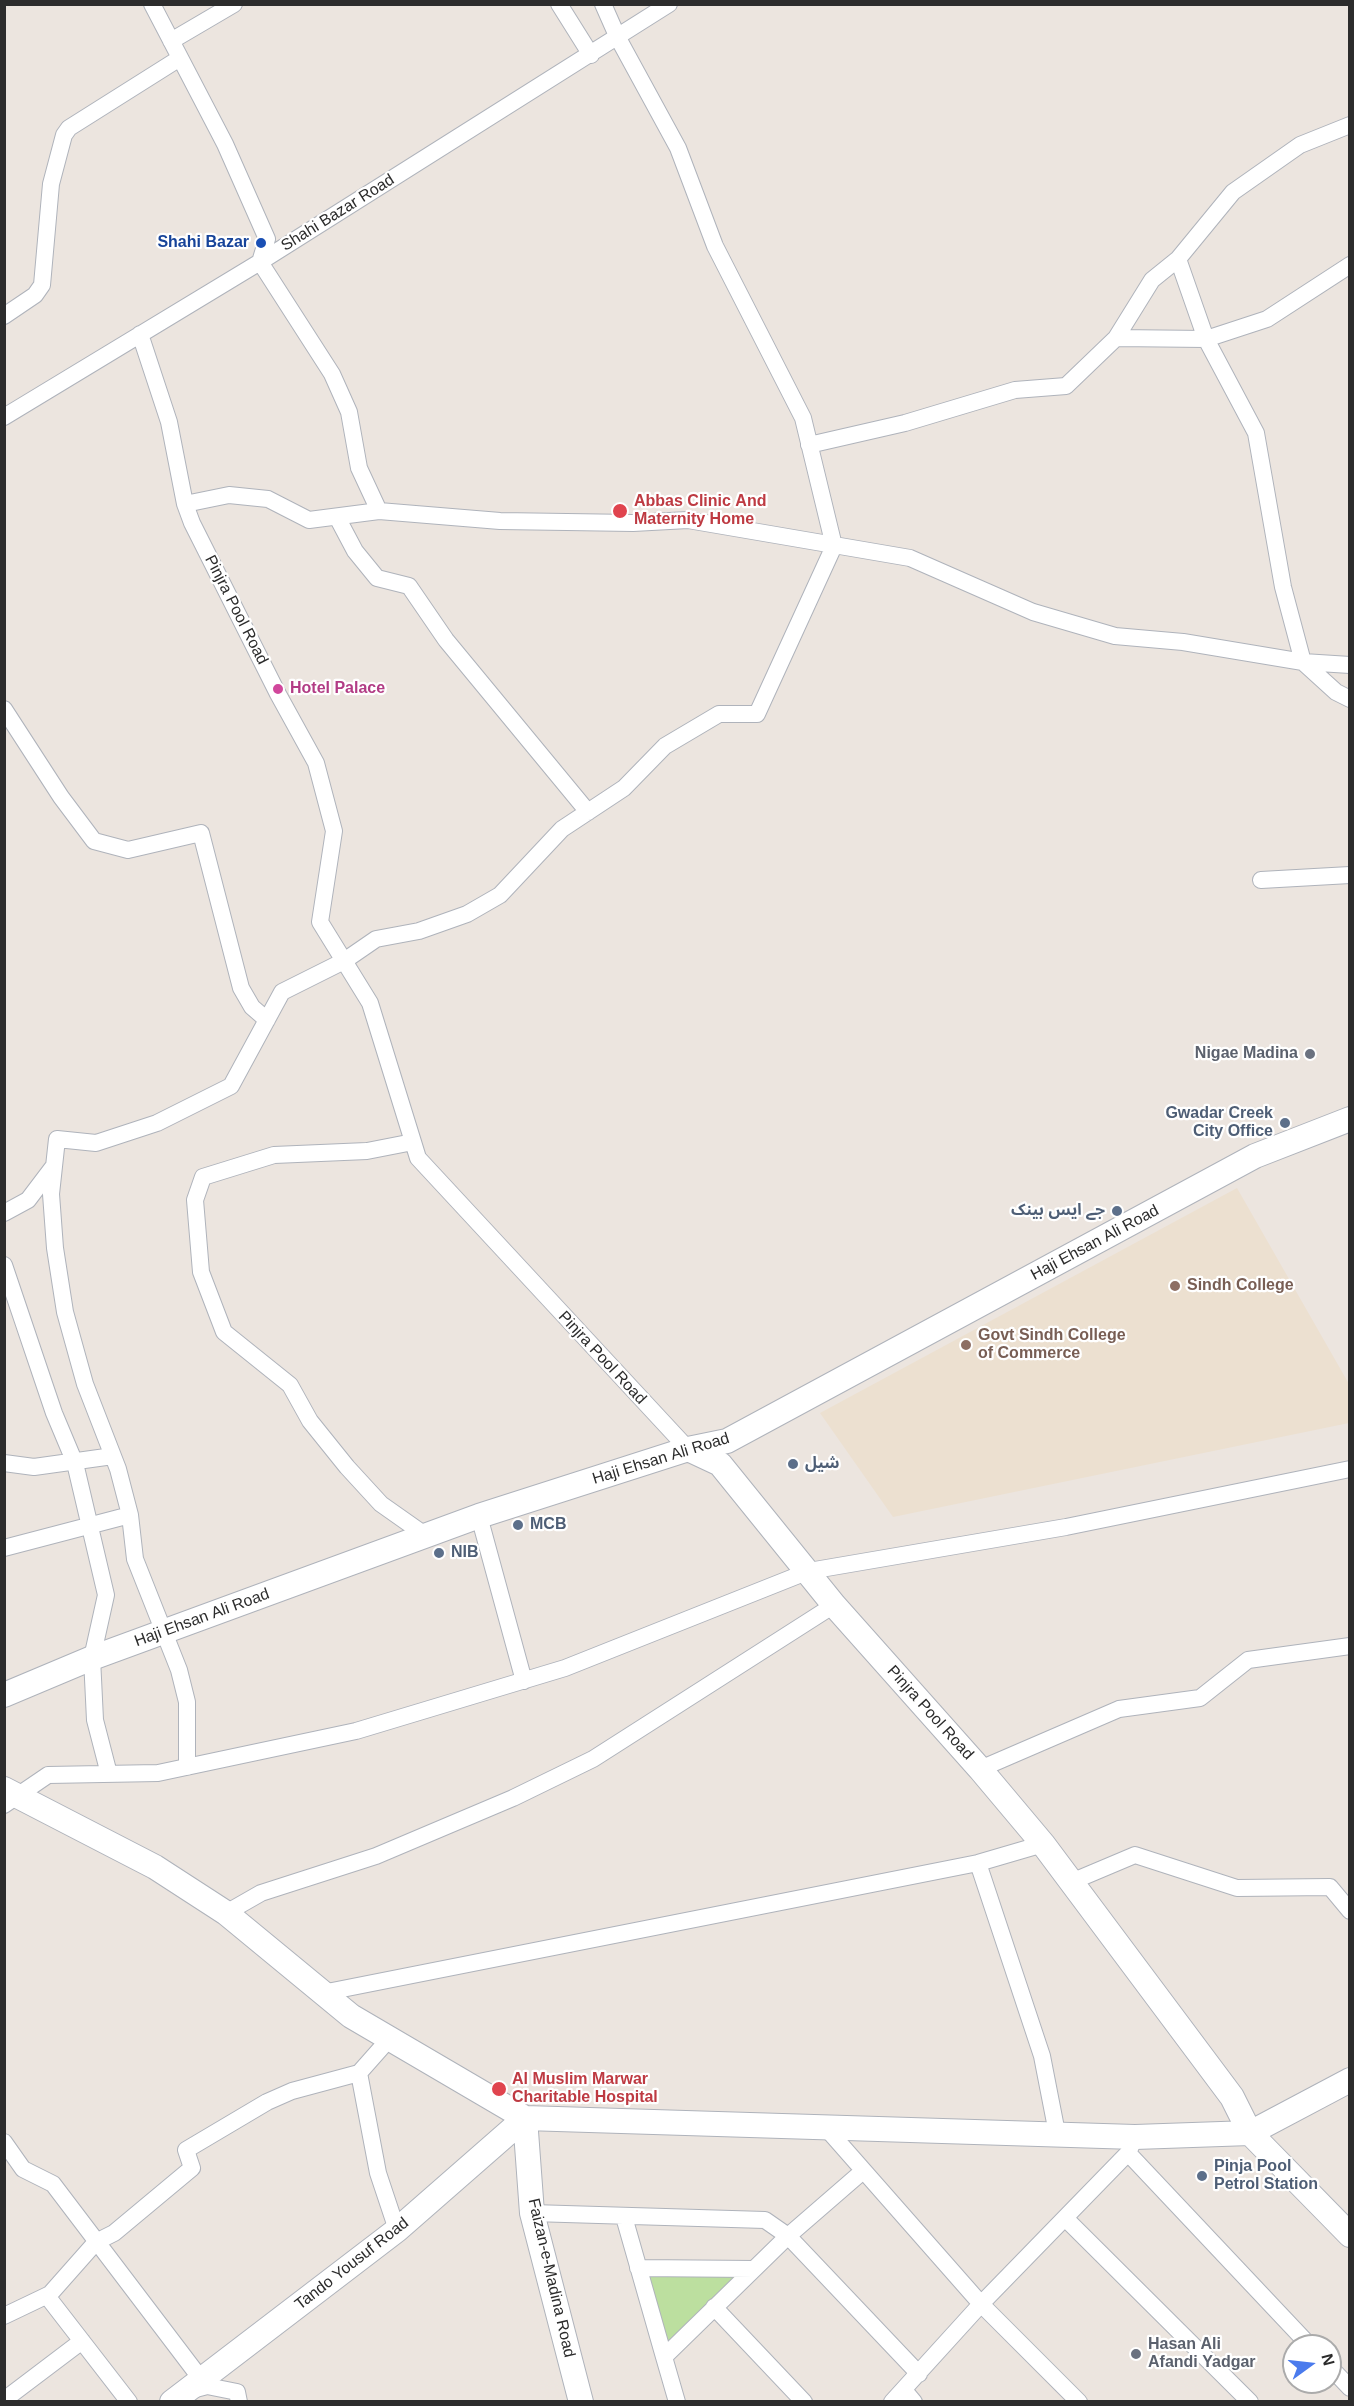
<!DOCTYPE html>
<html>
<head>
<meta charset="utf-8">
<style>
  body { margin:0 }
  #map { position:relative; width:1354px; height:2406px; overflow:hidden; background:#ece5df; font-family:Helvetica,sans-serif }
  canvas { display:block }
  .frame { position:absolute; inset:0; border:6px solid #2c2c2c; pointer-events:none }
  .north { position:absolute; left:1282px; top:2334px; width:60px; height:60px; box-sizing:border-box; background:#fff; border:2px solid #ababab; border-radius:50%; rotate:75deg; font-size:16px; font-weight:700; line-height:24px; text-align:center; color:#2c2c2c }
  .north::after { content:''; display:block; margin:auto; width:21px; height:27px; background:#4b7bed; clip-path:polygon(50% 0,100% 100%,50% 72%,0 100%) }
</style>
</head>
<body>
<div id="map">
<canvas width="1354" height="2406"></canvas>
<div class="frame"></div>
<div class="north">N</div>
</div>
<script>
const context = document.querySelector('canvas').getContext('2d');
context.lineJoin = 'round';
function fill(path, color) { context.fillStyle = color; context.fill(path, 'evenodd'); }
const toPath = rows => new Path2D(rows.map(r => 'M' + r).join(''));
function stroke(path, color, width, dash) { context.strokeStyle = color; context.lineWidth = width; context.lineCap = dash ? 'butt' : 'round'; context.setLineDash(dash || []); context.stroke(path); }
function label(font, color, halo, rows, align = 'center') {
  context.font = font + ' Helvetica,"Noto Sans Arabic",sans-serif'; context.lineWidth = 4.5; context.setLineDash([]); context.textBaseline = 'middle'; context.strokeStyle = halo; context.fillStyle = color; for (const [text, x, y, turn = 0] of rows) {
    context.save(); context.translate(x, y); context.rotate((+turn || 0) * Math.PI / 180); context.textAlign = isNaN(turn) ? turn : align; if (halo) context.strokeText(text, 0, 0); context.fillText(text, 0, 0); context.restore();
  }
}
fill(toPath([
  [1237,1188,1349,1384,1349,1423,893,1517,820,1413]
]), '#ece0d0');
fill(toPath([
  [638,2268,754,2269,664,2357]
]), '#bcdf9f');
const street = toPath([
  [152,4,225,144,267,239,260,262,332,374,349,412,359,468,379,511],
  [559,4,591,55],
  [171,41,234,4],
  [1178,259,1206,339,1256,433,1283,587,1303,662,1336,692,1350,699],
  [4,316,35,295,42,285,51,184,64,135,69,128,180,58],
  [140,334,169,422,185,504,192,523,278,694,316,763,334,831,320,922,370,1003,418,1158,688,1449],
  [1116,338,1152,280,1178,259,1233,192,1300,145,1350,125],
  [4,417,260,262,669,4],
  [809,445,905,423,1015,390,1066,386,1116,338,1206,339,1267,319,1350,265],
  [185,504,229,495,268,499,309,520,379,511,500,521,633,523,688,520,910,558,1033,612,1115,636,1183,642,1303,662,1350,665],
  [337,517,355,551,377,578,409,586,446,640,588,812],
  [4,709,61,797,94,841,128,850,201,833,241,988,252,1007,267,1020],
  [1261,880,1350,875],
  [413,1142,367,1151,274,1155,203,1177,195,1200,201,1272,224,1332,290,1385,310,1421,347,1467,381,1504,425,1535],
  [4,1213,28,1200,53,1167],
  [4,1265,54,1413,75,1463,106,1595,92,1658,95,1720,109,1774],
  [4,1463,34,1467,113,1456],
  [130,1515,118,1469,85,1384,65,1312,55,1248,51,1194,57,1139,96,1143,157,1123,231,1086,282,992,344,961,376,939,419,931,467,914,500,895,562,829,624,788,665,746,719,714,757,714,834,546,803,418,715,246,678,148,618,38,603,4],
  [479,1516,524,1681],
  [4,1548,130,1515,135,1559,179,1670,187,1702,187,1767],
  [980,1769,1119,1709,1200,1698,1248,1660,1350,1646],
  [4,1805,48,1775,158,1773,356,1731,565,1668,809,1571,1066,1527,1350,1469],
  [978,1863,1042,2056,1057,2133],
  [1071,1882,1135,1855,1237,1888,1330,1887,1350,1911],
  [226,1913,261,1893,376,1856,513,1798,593,1759,834,1605],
  [322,1993,978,1863,1043,1844],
  [359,2073,378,2173,397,2230],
  [827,2129,981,2304,1079,2402],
  [4,2142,23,2169,53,2184,201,2379],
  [1128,2153,1310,2346],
  [532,2213,765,2220,788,2236,919,2374],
  [624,2217,664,2357],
  [1066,2219,1250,2402],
  [638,2268,754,2269],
  [47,2296,129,2402],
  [714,2307,804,2402],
  [4,2316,50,2294,96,2242,114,2233,192,2168,186,2150,267,2102,292,2091,359,2073,390,2038],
  [1330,2367,1350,2388],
  [192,2390,207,2386,237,2392,239,2402],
  [904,2390,914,2402],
  [4,2400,82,2341],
  [677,2402,664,2357,788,2236,863,2171],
  [892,2402,981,2304,1128,2153,1135,2137]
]);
const secondary = toPath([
  [688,1449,720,1464,834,1605,980,1769,1043,1844,1232,2097,1250,2133,1350,2235],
  [4,1695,92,1658,479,1516,688,1449,727,1441,1255,1156,1350,1119],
  [4,1789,155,1867,226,1913,351,2016,525,2118,1135,2137,1250,2133,1350,2080],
  [525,2118,532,2213,581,2402],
  [172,2402,397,2230,525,2118]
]);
stroke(street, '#afb3bb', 18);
stroke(secondary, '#afb3bb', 26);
stroke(street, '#fff', 16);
stroke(secondary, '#fff', 24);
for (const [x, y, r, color] of [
  [261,243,6,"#1a4fb4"],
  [620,511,8,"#e0444e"],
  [278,689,6,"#d1479c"],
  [1310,1054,6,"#6b7280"],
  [1285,1123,6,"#5c6f8a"],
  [1117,1211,6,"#5c6f8a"],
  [1175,1286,6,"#8d6e63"],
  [966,1345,6,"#8d6e63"],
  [793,1464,6,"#5c6f8a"],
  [518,1525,6,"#5c6f8a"],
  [439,1553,6,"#5c6f8a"],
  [499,2089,8,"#e0444e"],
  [1202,2176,6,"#5c6f8a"],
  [1136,2354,6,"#6b7280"]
]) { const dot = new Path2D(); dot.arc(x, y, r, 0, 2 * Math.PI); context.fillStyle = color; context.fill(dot); stroke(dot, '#fff', 2); }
label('16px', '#2c2c2c', '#fff', [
  ["Shahi Bazar Road",338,213,-32],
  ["Pinjra Pool Road",236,610,63],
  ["Haji Ehsan Ali Road",1095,1243,-28],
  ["Pinjra Pool Road",602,1358,47],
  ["Haji Ehsan Ali Road",661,1459,-17],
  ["Haji Ehsan Ali Road",202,1618,-20],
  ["Pinjra Pool Road",930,1713,48],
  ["Tando Yousuf Road",352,2264,-38],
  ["Faizan-e-Madina Road",551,2278,77]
]);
label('bold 16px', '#164399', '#fff', [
  ["Shahi Bazar",249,243]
], 'right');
label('bold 16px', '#be3a42', '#fff', [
  ["Abbas Clinic And",634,502],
  ["Maternity Home",634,520],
  ["Al Muslim Marwar",512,2080],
  ["Charitable Hospital",512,2098]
], 'left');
label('bold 16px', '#b23c85', '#fff', [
  ["Hotel Palace",290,689]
], 'left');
label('bold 16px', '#5b616d', '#fff', [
  ["Nigae Madina",1298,1054],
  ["Hasan Ali",1148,2345,"left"],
  ["Afandi Yadgar",1148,2363,"left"]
], 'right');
label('bold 16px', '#4e5e75', '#fff', [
  ["Gwadar Creek",1273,1114,"right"],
  ["City Office",1273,1132,"right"],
  ["جے ایس بینک",1105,1211,"right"],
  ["شیل",805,1464],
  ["MCB",530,1525],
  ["NIB",451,1553],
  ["Pinja Pool",1214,2167],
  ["Petrol Station",1214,2185]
], 'left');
label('bold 16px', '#785e54', '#fff', [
  ["Sindh College",1187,1286],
  ["Govt Sindh College",978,1336],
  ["of Commerce",978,1354]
], 'left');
</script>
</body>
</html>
